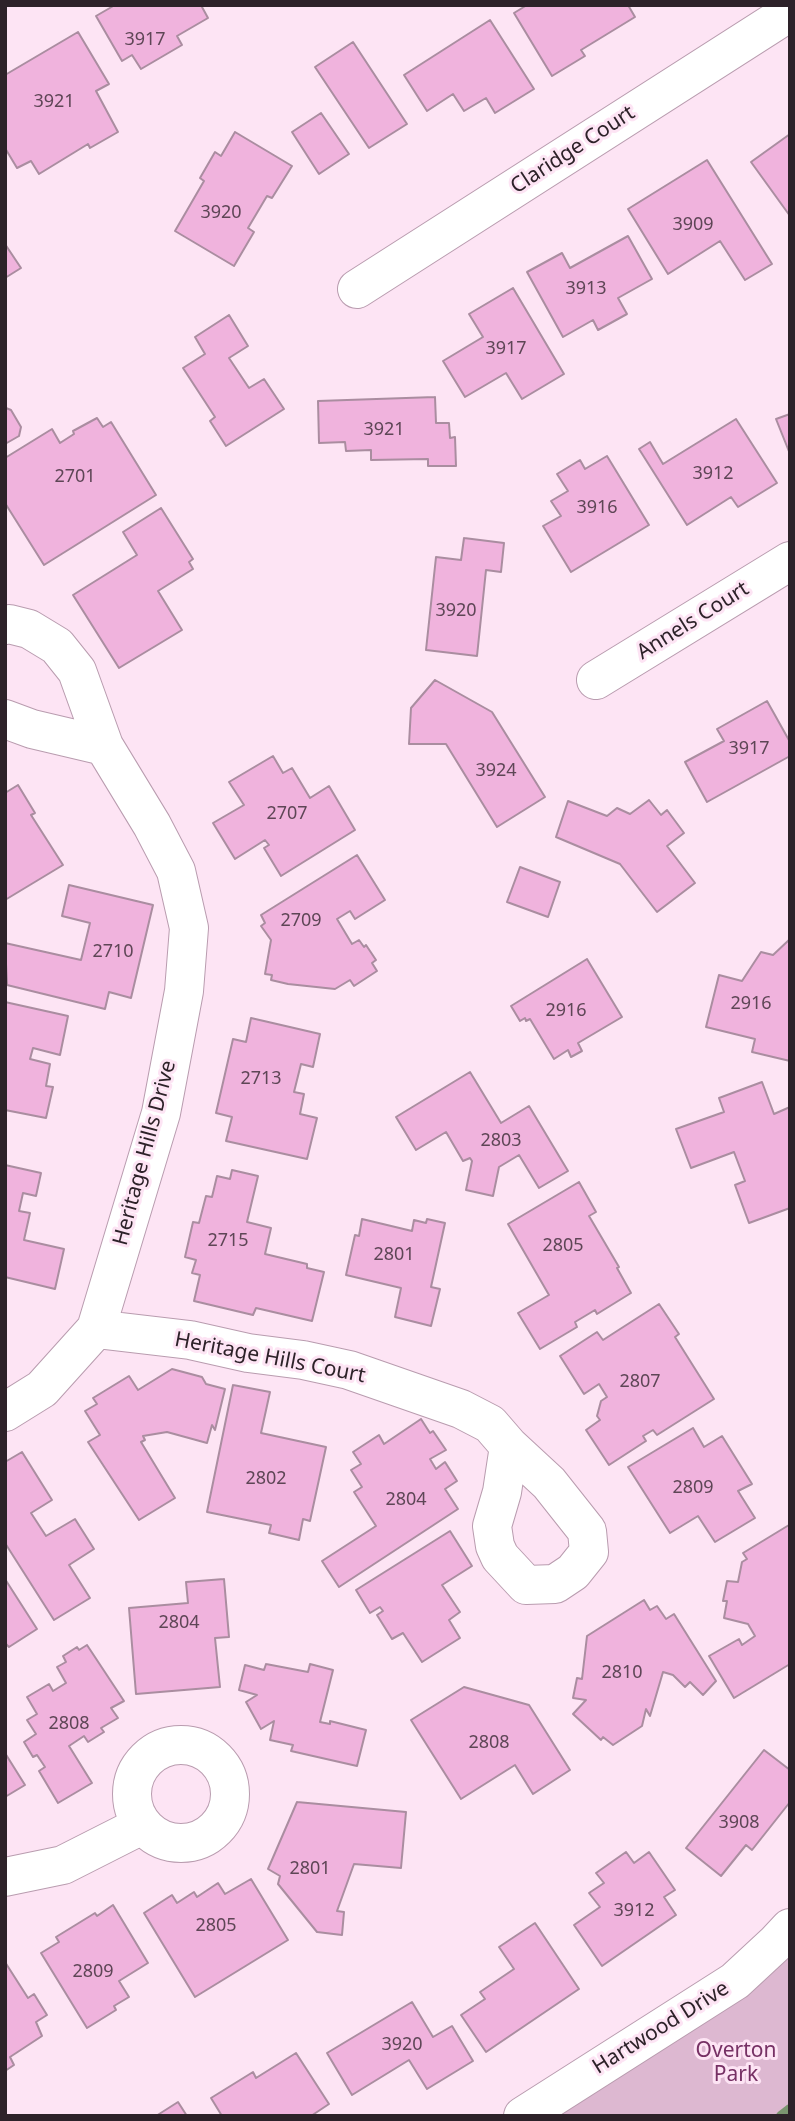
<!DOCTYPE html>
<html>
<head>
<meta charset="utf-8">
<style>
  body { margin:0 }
  #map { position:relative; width:795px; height:2121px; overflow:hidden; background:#fde4f4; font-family:"Noto Sans",sans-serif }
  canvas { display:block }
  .frame { position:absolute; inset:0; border:7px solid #2d2229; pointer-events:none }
</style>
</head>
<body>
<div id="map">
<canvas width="795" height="2121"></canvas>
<div class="frame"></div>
</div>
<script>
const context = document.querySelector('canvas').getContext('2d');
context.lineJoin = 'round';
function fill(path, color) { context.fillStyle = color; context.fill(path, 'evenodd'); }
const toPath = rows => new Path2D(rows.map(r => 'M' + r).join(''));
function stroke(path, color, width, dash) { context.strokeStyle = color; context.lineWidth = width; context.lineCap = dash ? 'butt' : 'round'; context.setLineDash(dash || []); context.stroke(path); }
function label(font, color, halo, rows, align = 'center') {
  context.font = font + ' "Noto Sans",sans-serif'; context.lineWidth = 6; context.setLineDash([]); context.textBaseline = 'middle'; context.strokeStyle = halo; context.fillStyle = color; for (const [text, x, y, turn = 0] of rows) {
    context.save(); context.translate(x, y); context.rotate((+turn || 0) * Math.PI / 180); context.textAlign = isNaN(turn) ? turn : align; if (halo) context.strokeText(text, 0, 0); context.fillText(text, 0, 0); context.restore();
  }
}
fill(toPath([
  [790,1954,790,2116,551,2116]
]), '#ddb8d1');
stroke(toPath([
  [781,2116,790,2109]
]), '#7b9570', 10);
const building = toPath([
  [115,5,204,5,202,7,208,18,177,36,182,45,141,69,132,55,122,61,96,16,115,5],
  [527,5,628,5,635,17,581,50,585,56,552,76,514,13,527,5],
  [490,20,534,89,495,113,486,98,464,111,453,94,427,111,404,75,490,20],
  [78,32,109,84,96,91,118,132,90,148,88,144,39,174,31,161,17,168,5,148,5,75,78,32],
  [353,42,407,124,369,148,315,67,353,42],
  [321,113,349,154,319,174,292,132,321,113],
  [235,132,292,166,272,198,267,196,248,228,254,232,234,266,175,231,204,181,200,178,215,152,221,156,235,132],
  [790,134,790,216,751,162,790,134],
  [707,160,772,264,745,280,720,241,668,274,628,209,707,160],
  [628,236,652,279,618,298,627,314,598,330,593,320,563,337,527,272,562,253,570,268,628,236],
  [5,244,21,268,5,278,5,244],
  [513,288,564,374,522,399,506,373,465,397,443,361,483,337,469,314,513,288],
  [229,315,248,346,229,358,249,388,264,379,284,409,226,446,210,421,215,417,183,368,205,354,195,337,229,315],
  [435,397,436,423,449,423,450,438,455,437,456,466,428,466,428,459,371,460,371,450,346,451,345,442,319,443,318,401,435,397],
  [6,408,11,410,21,427,19,436,5,444,6,408],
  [790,414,790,454,776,419,790,414],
  [97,418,103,427,111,422,156,495,44,565,5,503,5,458,52,429,60,443,74,434,73,431,97,418],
  [736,419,777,483,738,507,731,497,687,525,639,449,650,442,663,464,736,419],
  [607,456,649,525,571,572,543,526,561,516,551,501,568,491,557,474,580,460,585,469,607,456],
  [161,508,193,559,189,562,193,569,158,591,182,630,119,668,73,595,137,555,123,532,161,508],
  [464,538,504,543,501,572,486,570,477,656,426,650,436,557,461,560,464,538],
  [435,680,492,712,545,797,497,827,446,744,409,744,411,708,435,680],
  [767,701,790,742,790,756,707,802,685,762,724,741,717,729,767,701],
  [273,756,283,773,292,768,310,798,329,786,355,830,281,876,264,848,269,845,265,840,235,859,213,823,244,805,229,782,273,756],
  [18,785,35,813,31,815,63,865,5,900,5,793,18,785],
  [649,800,661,815,667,810,684,833,667,846,695,883,657,912,620,864,556,837,568,801,607,816,617,808,630,814,649,800],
  [357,855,385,900,355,919,350,911,337,919,352,944,359,940,364,947,366,945,376,960,372,963,377,971,354,986,350,980,335,989,288,984,271,980,272,975,265,974,271,940,261,926,265,923,261,915,357,855],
  [520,867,560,882,548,917,507,902,520,867],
  [69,885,153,905,131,998,109,992,105,1009,7,985,5,943,81,960,90,923,62,916,69,885],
  [790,939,790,1061,752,1052,755,1039,706,1027,719,975,742,981,761,952,773,955,790,939],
  [587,959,622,1017,578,1043,582,1051,571,1057,568,1050,554,1059,530,1019,526,1021,525,1018,520,1021,511,1006,587,959],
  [5,1002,68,1016,60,1055,33,1048,30,1059,50,1064,46,1086,53,1087,46,1118,5,1110,5,1002],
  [251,1018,320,1034,313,1067,301,1064,294,1092,304,1094,300,1114,317,1118,307,1159,226,1141,232,1117,216,1113,233,1039,246,1042,251,1018],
  [470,1072,501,1123,529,1106,568,1171,539,1188,519,1155,499,1167,493,1196,466,1190,472,1161,470,1158,463,1161,446,1132,416,1150,396,1117,470,1072],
  [762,1082,774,1114,790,1107,790,1208,749,1223,735,1185,745,1181,734,1152,691,1168,676,1129,724,1112,719,1098,762,1082],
  [5,1165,41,1173,36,1196,23,1193,19,1211,30,1213,24,1240,64,1249,55,1289,5,1277,5,1165],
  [232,1170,258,1176,247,1222,271,1228,265,1254,307,1264,307,1268,324,1272,312,1321,256,1308,253,1315,194,1301,200,1275,192,1273,196,1260,185,1257,193,1222,199,1223,206,1196,212,1197,217,1176,230,1179,232,1170],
  [579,1182,596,1212,589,1216,619,1267,617,1268,631,1293,597,1314,595,1310,575,1322,577,1327,540,1349,518,1313,549,1295,508,1224,579,1182],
  [362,1219,412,1231,414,1220,426,1223,427,1219,445,1223,431,1287,440,1289,431,1326,395,1317,401,1288,346,1275,355,1235,359,1236,362,1219],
  [659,1304,679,1334,675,1337,714,1399,657,1435,653,1430,643,1436,646,1441,609,1465,586,1430,600,1420,597,1416,601,1401,607,1397,599,1384,584,1394,560,1356,597,1332,603,1340,659,1304],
  [172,1369,202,1377,206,1384,225,1389,215,1430,212,1425,207,1443,167,1432,143,1436,145,1440,141,1442,175,1498,139,1520,88,1442,100,1435,85,1411,97,1404,93,1398,129,1376,138,1390,172,1369],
  [233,1385,270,1392,261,1433,326,1447,310,1521,303,1519,299,1540,269,1533,271,1525,207,1512,233,1385],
  [421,1419,430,1433,433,1431,446,1450,430,1459,436,1469,445,1462,457,1481,445,1489,458,1509,339,1587,322,1561,376,1526,354,1492,362,1487,351,1470,361,1464,353,1452,379,1435,384,1444,421,1419],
  [693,1428,704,1447,722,1436,752,1484,738,1491,755,1518,715,1542,698,1516,670,1533,628,1467,693,1428],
  [22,1452,52,1500,31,1513,46,1536,75,1519,94,1549,69,1565,90,1598,54,1620,5,1543,5,1462,22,1452],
  [789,1525,790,1664,734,1698,709,1656,739,1639,742,1645,755,1636,748,1624,724,1618,727,1601,723,1601,727,1581,738,1582,742,1562,747,1559,743,1553,789,1525],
  [450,1531,472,1566,442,1585,460,1612,449,1620,460,1638,422,1662,403,1633,392,1639,377,1615,383,1611,380,1607,370,1613,356,1590,450,1531],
  [5,1579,37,1629,9,1647,5,1643,5,1579],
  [224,1579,229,1637,215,1638,220,1687,136,1694,129,1608,188,1603,186,1582,224,1579],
  [644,1600,650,1610,657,1606,666,1619,674,1614,716,1681,703,1695,690,1682,685,1687,673,1675,663,1672,650,1716,646,1709,642,1726,613,1745,603,1737,601,1740,573,1714,586,1700,573,1698,577,1678,582,1679,587,1636,644,1600],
  [87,1645,124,1701,111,1708,118,1718,101,1728,104,1732,88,1742,84,1736,69,1746,92,1783,58,1803,39,1771,45,1767,37,1755,33,1757,24,1742,36,1734,27,1720,37,1714,27,1697,49,1684,53,1691,66,1683,57,1667,66,1662,63,1656,77,1647,79,1650,87,1645],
  [266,1664,308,1672,310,1664,333,1670,320,1722,330,1724,330,1721,366,1730,357,1766,291,1751,293,1745,270,1740,274,1721,261,1729,246,1702,257,1695,239,1690,245,1665,264,1670,266,1664],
  [464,1687,529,1705,570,1770,533,1794,515,1765,461,1799,411,1720,464,1687],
  [764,1750,790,1770,790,1802,752,1850,746,1845,721,1876,686,1848,764,1750],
  [5,1753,25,1785,5,1797,5,1753],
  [297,1802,406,1812,401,1868,354,1864,337,1911,344,1912,342,1935,317,1932,278,1884,280,1876,268,1869,297,1802],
  [626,1852,634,1863,649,1852,675,1890,664,1897,676,1915,602,1966,574,1925,600,1907,589,1893,604,1883,596,1873,626,1852],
  [251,1879,288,1940,195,1997,144,1913,172,1895,177,1903,194,1892,197,1897,218,1883,225,1894,251,1879],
  [113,1905,148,1963,119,1981,129,1997,114,2006,116,2010,87,2028,41,1953,59,1942,56,1937,95,1913,97,1916,113,1905],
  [535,1923,579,1989,486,2052,461,2015,485,1999,480,1992,514,1969,499,1947,535,1923],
  [5,1962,28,1998,34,1994,47,2015,36,2022,42,2036,10,2057,14,2065,5,2071,5,1962],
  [412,2002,433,2037,452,2026,473,2061,427,2089,409,2060,352,2095,327,2053,412,2002],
  [296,2053,329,2104,311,2116,222,2116,211,2098,253,2072,256,2078,296,2053],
  [178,2102,187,2116,156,2116,178,2102]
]);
fill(building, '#f0b3dd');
stroke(building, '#aa8da0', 2);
const minor = toPath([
  [357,289,790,12],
  [5,625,9,624,29,629,57,646,77,671,104,746,32,729,5,719],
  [596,680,790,561],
  [96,1329,190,1340,248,1353,303,1360,349,1370,461,1409,490,1424,509,1446],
  [5,1412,42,1389,96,1329,161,1113,184,991,189,928,176,871,152,825,104,746],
  [509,1446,549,1483,587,1531,589,1552,573,1572,555,1584,526,1585,500,1557,495,1546,492,1526,502,1492,509,1446],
  '132 1794a49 49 0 1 1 98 0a49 49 0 1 1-98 0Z',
  [5,1877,63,1865,142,1825],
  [523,2116,735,1981,776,1943,790,1928]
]);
stroke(minor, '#b99caf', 40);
stroke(minor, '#fff', 38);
label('18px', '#5e4656', null, [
  ["3917",145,40],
  ["3921",54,102],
  ["3920",221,213],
  ["3909",693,225],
  ["3913",586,289],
  ["3917",506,349],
  ["3921",384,430],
  ["3912",713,474],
  ["2701",75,477],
  ["3916",597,508],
  ["3920",456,611],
  ["3917",749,749],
  ["3924",496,771],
  ["2707",287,814],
  ["2709",301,921],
  ["2710",113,952],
  ["2916",751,1004],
  ["2916",566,1011],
  ["2713",261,1079],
  ["2803",501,1141],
  ["2715",228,1241],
  ["2805",563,1246],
  ["2801",394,1255],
  ["2807",640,1382],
  ["2802",266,1479],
  ["2809",693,1488],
  ["2804",406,1500],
  ["2804",179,1623],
  ["2810",622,1673],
  ["2808",69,1724],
  ["2808",489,1743],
  ["3908",739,1823],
  ["2801",310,1869],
  ["3912",634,1911],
  ["2805",216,1926],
  ["2809",93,1972],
  ["3920",402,2045]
]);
label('21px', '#2d2229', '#fde4f4', [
  ["Claridge Court",573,150,-33],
  ["Annels Court",693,621,-32],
  ["Heritage Hills Drive",145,1153,-75],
  ["Heritage Hills Court",270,1358,11],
  ["Hartwood Drive",661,2028,-32]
]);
label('21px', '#763064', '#fde4f4', [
  ["Overton",736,2051],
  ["Park",736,2075]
]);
</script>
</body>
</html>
